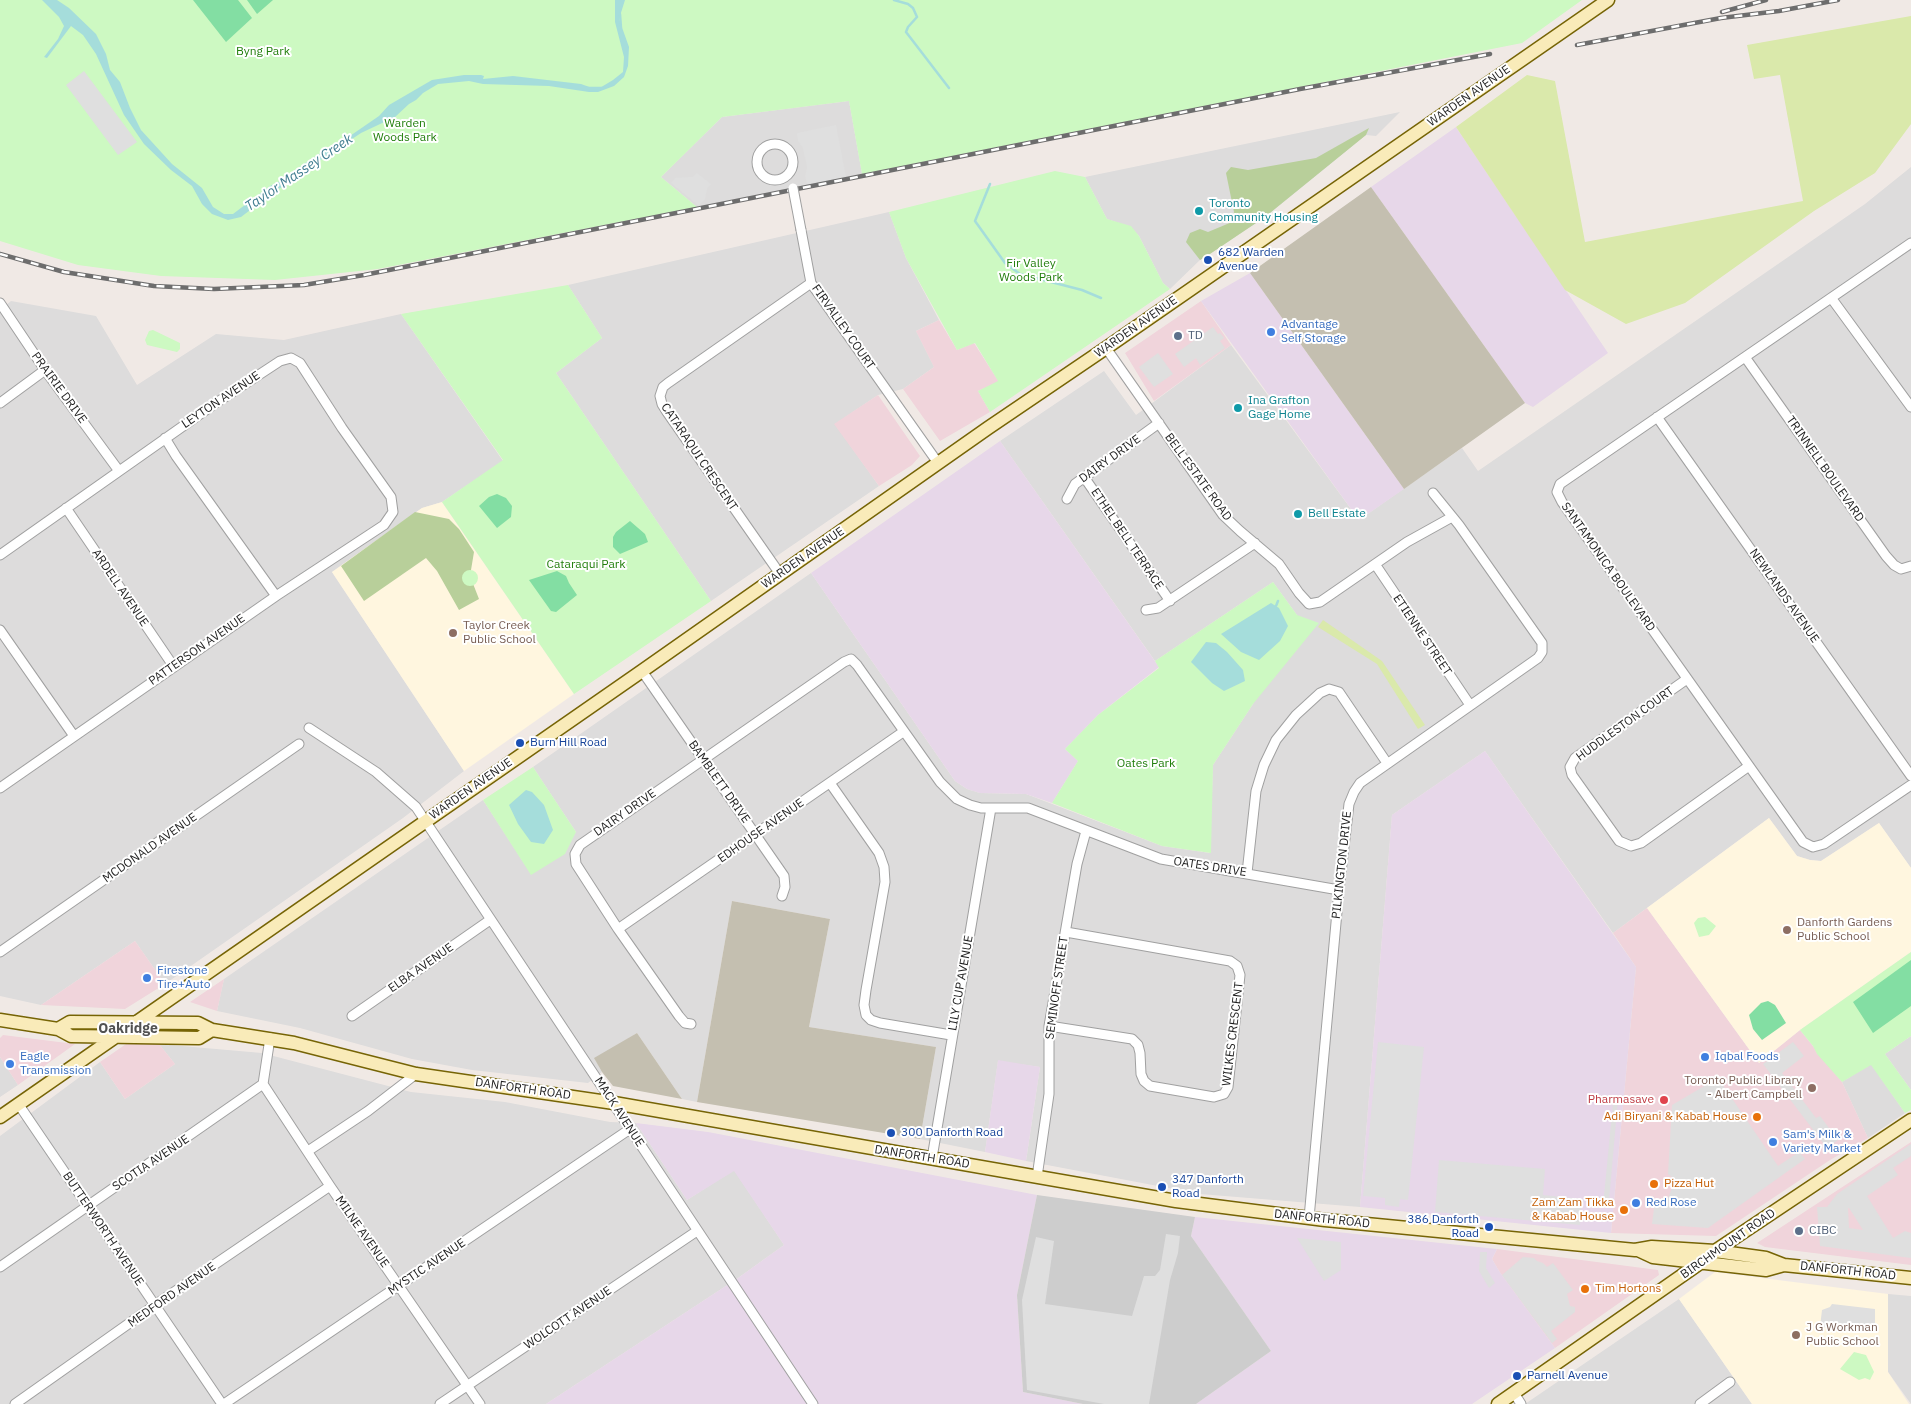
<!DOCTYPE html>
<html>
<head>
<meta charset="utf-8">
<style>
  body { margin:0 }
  canvas { display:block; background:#f0e9e5 }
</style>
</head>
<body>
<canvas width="1911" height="1404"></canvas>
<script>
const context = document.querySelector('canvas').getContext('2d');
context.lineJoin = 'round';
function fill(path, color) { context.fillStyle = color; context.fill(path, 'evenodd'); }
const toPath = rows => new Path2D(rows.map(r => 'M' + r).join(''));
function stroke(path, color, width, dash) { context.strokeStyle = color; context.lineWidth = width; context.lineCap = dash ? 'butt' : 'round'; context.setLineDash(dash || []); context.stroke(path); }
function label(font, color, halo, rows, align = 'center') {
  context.font = font + ' "IBM Plex Sans",sans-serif'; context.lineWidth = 4; context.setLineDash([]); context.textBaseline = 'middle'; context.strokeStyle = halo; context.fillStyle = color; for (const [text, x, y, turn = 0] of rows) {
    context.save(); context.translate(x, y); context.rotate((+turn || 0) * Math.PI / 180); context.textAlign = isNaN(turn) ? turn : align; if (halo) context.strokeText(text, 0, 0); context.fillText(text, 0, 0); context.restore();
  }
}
fill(toPath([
  [849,101,862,174,697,207,661,177,722,117],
  [1400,112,1376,136,1366,135,1265,217,1200,260,1170,289,1163,283,1139,236,1131,227,1107,219,1085,177],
  [1911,167,1911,868,1879,823,1821,861,1810,860,1797,856,1769,818,1613,933,1485,751,1392,815,1360,1207,1200,1194,1026,1161,1040,1067,998,1061,985,1152,920,1139,936,1047,809,1027,830,919,732,901,697,1102,682,1099,637,1033,595,1059,602,1072,588,1083,472,1070,412,1059,300,1028,217,1011,224,979,483,800,531,874,576,832,533,767,811,573,955,781,967,789,980,793,1026,794,1162,846,1210,853,1213,765,1253,704,1297,615,1273,582,1155,661,1000,441,1104,371,1136,415,1231,345,1359,520,1462,448,1478,471,1865,204],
  [889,212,906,258,939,320,916,331,934,367,903,389,878,395,835,424,879,486,711,601,556,373,602,338,568,285],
  [11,301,96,316,137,385,216,334,284,340,401,314,503,461,442,502,422,508,332,572,464,771,403,818,165,984,135,941,41,1005,0,996,0,310],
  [1911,1036,1911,1090,1885,1054],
  [159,1044,262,1053,411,1092,505,1102,610,1122,636,1123,687,1200,734,1170,784,1245,738,1278,546,1404,0,1404,0,1136,100,1062,125,1099,175,1064],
  [0,1057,18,1085,0,1097],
  [1871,1064,1905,1113,1868,1138,1842,1082],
  [1888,1294,1911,1296,1911,1404,1888,1372],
  [1679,1299,1752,1404,1525,1404]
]), '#dddcdc');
fill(toPath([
  [1201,301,1231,345,1154,401,1125,353],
  [939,320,957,350,974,343,999,382,978,391,990,412,940,441,903,389,934,367,916,331],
  [878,395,920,456,912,465,879,486,834,424],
  [1647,908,1759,1063,1800,1030,1842,1082,1868,1138,1830,1160,1716,1236,1611,1233,1636,967,1613,933],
  [135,941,165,984,125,1009,41,1005],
  [224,979,217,1011,190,1002],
  [3,1035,75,1044,18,1085,0,1057,0,1038],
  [129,1042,159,1044,175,1064,125,1099,100,1062],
  [1911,1142,1911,1265,1765,1247,1757,1243],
  [1497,1249,1658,1270,1659,1275,1555,1348,1499,1271,1492,1259]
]), '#f0d4db');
fill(toPath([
  [1456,127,1608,353,1533,407,1525,403,1371,187],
  [1250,273,1404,489,1359,520,1201,301],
  [1000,441,1159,667,1098,715,1065,749,1078,761,1052,803,1026,794,980,793,967,789,955,781,811,573],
  [1485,751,1636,967,1611,1233,1360,1207,1392,815],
  [998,1060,1040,1067,1026,1161,985,1152],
  [636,1123,708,1132,1037,1195,1017,1295,1023,1392,1083,1404,546,1404,738,1278,784,1245,734,1171,687,1200],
  [1195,1217,1497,1249,1492,1259,1499,1271,1555,1348,1472,1404,1196,1404,1271,1351,1191,1236]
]), '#e7d7e9');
fill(toPath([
  [442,502,574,694,464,771,332,572,422,508],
  [1769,818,1797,856,1810,860,1821,861,1879,823,1911,868,1911,952,1800,1030,1759,1063,1647,908],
  [1715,1272,1888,1294,1888,1372,1909,1404,1752,1404,1679,1299]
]), '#fff6df');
fill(toPath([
  [1037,1195,1195,1217,1191,1236,1271,1351,1196,1404,1083,1404,1023,1392,1017,1295]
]), '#cdcdcd');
fill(toPath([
  [1371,187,1525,403,1404,489,1250,273],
  [732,901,830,919,809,1027,936,1047,920,1139,697,1102],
  [637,1033,682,1099,613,1086,602,1072,594,1058]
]), '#c4bfb0');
fill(toPath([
  [1911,16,1911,124,1875,173,1814,211,1685,303,1626,324,1565,290,1456,127,1527,75,1555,81,1585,242,1803,201,1780,75,1754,79,1747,45],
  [1323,620,1382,661,1425,725,1418,729,1377,664,1318,627]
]), '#dae9ab');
fill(toPath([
  [1369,128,1366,135,1265,217,1207,256,1200,260,1186,242,1190,233,1200,229,1208,232,1232,222,1234,212,1226,173,1231,167,1248,170,1316,158],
  [415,512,449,519,459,529,474,552,470,576,479,599,459,610,437,571,426,558,364,601,341,566]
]), '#b8cf9a');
fill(toPath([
  [0,0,1582,0,1522,43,862,174,849,101,722,117,661,177,697,207,378,269,275,280,161,276,78,265,0,241],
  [1055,171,1085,177,1107,219,1131,226,1139,236,1163,283,1170,289,990,412,978,391,998,381,975,343,957,350,906,258,889,212],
  [568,285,602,338,556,373,711,601,574,694,442,502,503,460,401,314],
  [153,330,180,343,180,349,177,352,147,345,145,340,149,331],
  '462 578a8 8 0 1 1 16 0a8 8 0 1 1-16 0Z',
  [1273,582,1297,615,1319,623,1253,704,1213,765,1211,853,1162,846,1052,803,1078,761,1065,749,1098,715,1159,668,1155,661],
  [533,767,576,832,565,854,531,875,483,800],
  [1705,917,1716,926,1709,935,1699,937,1694,923,1698,918],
  [1911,952,1911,1036,1885,1054,1911,1090,1911,1110,1905,1113,1871,1065,1842,1082,1817,1054,1813,1046,1800,1030],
  [1854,1352,1866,1355,1874,1372,1870,1380,1865,1378,1859,1380,1840,1369]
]), '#cdf9c2');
fill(toPath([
  [193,0,238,0,252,18,226,42],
  [247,0,273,0,257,14],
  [497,494,506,498,512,506,511,517,497,528,479,506,489,497],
  [630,521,645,534,648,542,620,554,613,547,613,537,616,532],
  [557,571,566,576,569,583,577,595,556,612,551,611,529,580],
  [1911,960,1911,1006,1873,1033,1853,1002],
  [1768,1001,1775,1005,1786,1023,1762,1040,1753,1029,1749,1015,1761,1003]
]), '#83dea3');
fill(toPath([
  [84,71,137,142,118,155,66,85],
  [836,125,846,177,807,185,805,176,807,167,803,148,798,141,797,133],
  [697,173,711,184,707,189,705,199,699,206,671,183,675,178,693,177],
  [1213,327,1218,334,1220,333,1224,338,1220,341,1225,348,1200,365,1196,358,1184,367,1175,354],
  [1158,353,1173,374,1154,387,1139,367],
  [1378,1042,1424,1047,1408,1200,1400,1199,1399,1207,1385,1205,1385,1198,1363,1196],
  [1793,1042,1804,1056,1782,1073,1816,1118,1820,1116,1838,1140,1827,1148,1763,1064],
  [1718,1078,1778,1166,1799,1152,1805,1159,1708,1228,1652,1224,1654,1208,1668,1198,1673,1186,1673,1178,1668,1174,1672,1105],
  [1618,1099,1609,1201,1603,1206,1613,1103],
  [1911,1144,1911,1156,1893,1168,1898,1175,1867,1196,1893,1238,1905,1231,1911,1233,1911,1258,1820,1246,1817,1207,1827,1207,1837,1194],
  [1848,1208,1849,1208,1863,1230,1849,1228],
  [1439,1160,1545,1169,1543,1195,1582,1199,1580,1225,1435,1212],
  [1166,1234,1180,1236,1178,1253,1170,1280,1149,1404,1104,1404,1027,1390,1022,1300,1036,1237,1054,1241,1045,1304,1132,1316,1144,1276,1155,1276,1160,1270],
  [1297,1238,1341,1242,1341,1270,1324,1281],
  [1480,1252,1487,1252,1486,1268,1495,1283,1489,1288,1479,1271],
  [1523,1257,1534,1258,1537,1261,1543,1263,1547,1267,1553,1263,1573,1290,1567,1294,1570,1306,1575,1307,1575,1312,1551,1331,1557,1339,1552,1343,1502,1275],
  [1832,1304,1875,1309,1875,1332,1820,1327,1822,1310,1830,1307]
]), '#dfdfdf');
fill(toPath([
  [42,0,57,0,69,8,96,34,106,54,110,70,120,82,130,108,141,130,172,164,202,188,213,207,224,214,233,214,270,186,280,181,311,159,347,138,379,116,389,105,432,80,464,75,481,75,484,76,483,79,513,76,581,84,595,89,598,89,613,80,623,72,624,57,615,22,615,0,625,0,619,19,629,47,628,66,624,77,614,86,598,92,589,92,549,86,483,84,469,81,438,84,423,93,416,100,409,104,395,117,361,133,307,169,298,178,275,191,241,217,228,220,212,214,202,204,192,186,171,170,144,144,124,115,96,54,83,35,71,26,47,58,44,57,58,39,64,26,59,17],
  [1271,603,1279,608,1288,626,1280,641,1259,660,1241,652,1221,634],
  [1206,642,1216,643,1227,652,1243,670,1245,681,1224,691,1212,683,1191,662],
  [526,790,532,792,544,805,553,830,544,844,531,842,518,824,509,805]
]), '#a5dddb');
stroke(toPath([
  [894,0,908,4,913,8,917,17,908,27,906,32,949,88],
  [620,14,621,28],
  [587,88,602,88],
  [990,184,975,221,1005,263,1020,274,1082,290,1101,298],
  [1276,606,1278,601]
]), '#a5dddb', 2.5);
const street = toPath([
  '757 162a18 18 0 1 1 36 0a18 18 0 1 1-36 0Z',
  [801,230,811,283,938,463],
  [1911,243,1560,484,1557,492,1562,502,1803,842,1813,847,1824,844,1911,785],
  [1832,299,1911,407],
  [0,303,45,370,119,471],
  [1106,348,1223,515,1240,531,1279,564,1299,593,1309,604,1320,602,1407,542,1452,517],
  [1745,357,1886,556,1894,565,1901,569,1911,566],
  [0,403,45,370],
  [1657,417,1911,776],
  [165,438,176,456,276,596],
  [1084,477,1170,601],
  [1067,499,1075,484,1159,423],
  [66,508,174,667],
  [0,555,213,405,280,361,291,358,300,363,342,428,391,497,393,512,384,525,276,596,0,788],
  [1375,564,1470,705],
  [780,574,667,412,662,404,660,396,663,387,668,383,811,283],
  [1146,610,1158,608,1255,543],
  [0,630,74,736],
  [642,671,784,876,785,887,782,896],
  [1687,679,1575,758,1570,767,1572,775,1619,841,1631,846,1641,843,1749,766],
  [309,728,376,772,416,807,813,1404],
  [830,783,879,853,884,867,885,882,866,990,864,1005,866,1015,871,1020,880,1023,951,1035],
  [1247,873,1256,791,1264,765,1276,740,1296,715,1320,693,1329,689,1339,692,1387,763],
  [618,929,903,732],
  [0,952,299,744],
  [352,1016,490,920],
  [691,1024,685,1023,679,1016,618,929,576,864,575,854,580,845,844,662,851,659,857,665,940,782,957,799,970,805,981,808,1028,808,1161,859,1339,890],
  [1049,1026,1132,1039,1138,1045,1140,1053,1141,1074,1144,1081,1150,1086,1214,1097,1224,1094,1228,1087,1240,975,1237,966,1230,961,1066,932],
  [263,1084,330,1186,480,1404],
  [19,1105,222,1404],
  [308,1151,368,1111,416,1074],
  [932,1158,991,808],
  [1037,1177,1049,1094,1049,1026,1077,864,1086,831],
  [1309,1218,1339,890,1349,804,1354,792,1360,783,1538,658,1542,652,1542,643,1459,525,1433,493],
  [0,1267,263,1084,270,1038],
  [1514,1393,1521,1404],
  [15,1404,155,1305,330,1186],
  [224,1404,630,1129],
  [440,1404,697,1231],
  [1700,1404,1730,1382]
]);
const secondary = toPath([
  [0,1020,58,1029,71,1036,199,1038,212,1030],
  [58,1029,70,1022,198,1023,212,1030,294,1043,416,1074,614,1103,1176,1201,1325,1220,1635,1250,1652,1247,1715,1251,1766,1258,1784,1265,1911,1278],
  [0,1117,642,671,988,428,1106,348,1608,0],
  [1638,1250,1653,1257,1766,1270,1784,1265],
  [1498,1404,1700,1263,1715,1251,1911,1120]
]);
stroke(street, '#a0a0a0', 11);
stroke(secondary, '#766405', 15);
stroke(street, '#fff', 9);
stroke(secondary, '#f9ebb9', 12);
const rail = toPath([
  [1722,12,1766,0],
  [1577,45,1721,18,1779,11,1838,0],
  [0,254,64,272,154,286,214,289,304,285,364,275,1300,89,1490,54]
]);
stroke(rail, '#6d6d6d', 4.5);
stroke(rail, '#fff', 2.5, [8]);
const streetBridge = toPath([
  [793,188,801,230]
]);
stroke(streetBridge, '#a0a0a0', 11, []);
stroke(streetBridge, '#fff', 9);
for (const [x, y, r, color] of [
  [1199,211,5,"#0f9aa8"],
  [1208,260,5,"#1a4fb4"],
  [1271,332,5,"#3f7fe0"],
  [1178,336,5,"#5c6f8a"],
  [1238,408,5,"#0f9aa8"],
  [1298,514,5,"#0f9aa8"],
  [453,633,5,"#8d6e63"],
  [520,743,5,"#1a4fb4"],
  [1787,930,5,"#8d6e63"],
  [147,978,5,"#3f7fe0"],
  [1705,1057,5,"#3f7fe0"],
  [10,1064,5,"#3f7fe0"],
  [1812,1088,5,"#8d6e63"],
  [1664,1100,5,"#e0444e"],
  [1757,1117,5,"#e8710a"],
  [891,1133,5,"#1a4fb4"],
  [1773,1142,5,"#3f7fe0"],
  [1654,1184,5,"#e8710a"],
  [1162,1187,5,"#1a4fb4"],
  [1636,1203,5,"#3f7fe0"],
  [1624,1210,5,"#e8710a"],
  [1489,1227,5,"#1a4fb4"],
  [1799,1231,5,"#5c6f8a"],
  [1585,1289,5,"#e8710a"],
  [1796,1335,5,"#8d6e63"],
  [1517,1376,5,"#1a4fb4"]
]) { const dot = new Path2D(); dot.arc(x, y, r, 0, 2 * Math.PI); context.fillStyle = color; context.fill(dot); stroke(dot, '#fff', 2); }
label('12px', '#217e0c', '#fff', [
  ["Byng Park",263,52],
  ["Warden",405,124],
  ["Woods Park",405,138],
  ["Fir Valley",1031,264],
  ["Woods Park",1031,278],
  ["Cataraqui Park",586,565],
  ["Oates Park",1146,764]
]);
label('12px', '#1f1f1f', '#fff', [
  ["WARDEN AVENUE",1469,96,-35],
  ["FIRVALLEY COURT",843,327,55],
  ["WARDEN AVENUE",1136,327,-35],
  ["PRAIRIE DRIVE",59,388,54],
  ["LEYTON AVENUE",221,400,-34],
  ["CATARAQUI CRESCENT",699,457,56],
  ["DAIRY DRIVE",1110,459,-36],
  ["TRINNELL BOULEVARD",1825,469,55],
  ["BELL ESTATE ROAD",1198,477,54],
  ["ETHEL BELL TERRACE",1127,539,56],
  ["WARDEN AVENUE",803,558,-35],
  ["SANTAMONICA BOULEVARD",1608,567,55],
  ["ARDELL AVENUE",120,588,56],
  ["NEWLANDS AVENUE",1784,596,55],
  ["ETIENNE STREET",1422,635,56],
  ["PATTERSON AVENUE",197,650,-35],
  ["HUDDLESTON COURT",1625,724,-36],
  ["BAMBLETT DRIVE",719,782,55],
  ["WARDEN AVENUE",471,789,-35],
  ["DAIRY DRIVE",625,813,-35],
  ["EDHOUSE AVENUE",761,831,-35],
  ["MCDONALD AVENUE",150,848,-35],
  ["PILKINGTON DRIVE",1342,865,-84],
  ["OATES DRIVE",1210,867,9],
  ["ELBA AVENUE",421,968,-35],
  ["LILY CUP AVENUE",961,983,-80],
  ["SEMINOFF STREET",1057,988,-82],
  ["WILKES CRESCENT",1233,1034,-83],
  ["DANFORTH ROAD",523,1089,8],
  ["MACK AVENUE",619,1112,57],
  ["DANFORTH ROAD",922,1157,9],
  ["SCOTIA AVENUE",151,1163,-34],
  ["DANFORTH ROAD",1322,1219,6],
  ["BUTTERWORTH AVENUE",103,1229,56],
  ["MILNE AVENUE",362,1232,55],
  ["BIRCHMOUNT ROAD",1728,1244,-35],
  ["MYSTIC AVENUE",427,1267,-34],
  ["DANFORTH ROAD",1848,1271,6],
  ["MEDFORD AVENUE",172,1295,-35],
  ["WOLCOTT AVENUE",568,1318,-34]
]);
label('12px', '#0d838f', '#fff', [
  ["Toronto",1209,204],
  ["Community Housing",1209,218],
  ["Ina Grafton",1248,401],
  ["Gage Home",1248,415],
  ["Bell Estate",1308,514]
], 'left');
label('12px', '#164399', '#fff', [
  ["682 Warden",1218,253],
  ["Avenue",1218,267],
  ["Burn Hill Road",530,743],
  ["300 Danforth Road",901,1133],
  ["347 Danforth",1172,1180],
  ["Road",1172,1194],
  ["386 Danforth",1479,1220,"right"],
  ["Road",1479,1234,"right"],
  ["Parnell Avenue",1527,1376]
], 'left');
label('12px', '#366cbe', '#fff', [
  ["Advantage",1281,325],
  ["Self Storage",1281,339],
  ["Firestone",157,971],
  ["Tire+Auto",157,985],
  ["Eagle",20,1057],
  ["Transmission",20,1071],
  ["Iqbal Foods",1715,1057],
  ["Sam's Milk &",1783,1135],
  ["Variety Market",1783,1149],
  ["Red Rose",1646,1203]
], 'left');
label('12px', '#4e5e75', '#fff', [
  ["TD",1188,336],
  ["CIBC",1809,1231]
], 'left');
label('12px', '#785e54', '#fff', [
  ["Taylor Creek",463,626],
  ["Public School",463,640],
  ["Danforth Gardens",1797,923],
  ["Public School",1797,937],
  ["Toronto Public Library",1802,1081,"right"],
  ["- Albert Campbell",1802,1095,"right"],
  ["J G Workman",1806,1328],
  ["Public School",1806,1342]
], 'left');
label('12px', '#be3a42', '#fff', [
  ["Pharmasave",1654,1100]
], 'right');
label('12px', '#c56008', '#fff', [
  ["Adi Biryani & Kabab House",1747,1117],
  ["Pizza Hut",1664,1184,"left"],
  ["Zam Zam Tikka",1614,1203],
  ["& Kabab House",1614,1217],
  ["Tim Hortons",1595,1289,"left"]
], 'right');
label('italic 14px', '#3f7c8f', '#fff', [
  ["Taylor Massey Creek",299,173,-34]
]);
label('bold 14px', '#525252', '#fff', [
  ["Oakridge",128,1029]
]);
</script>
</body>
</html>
